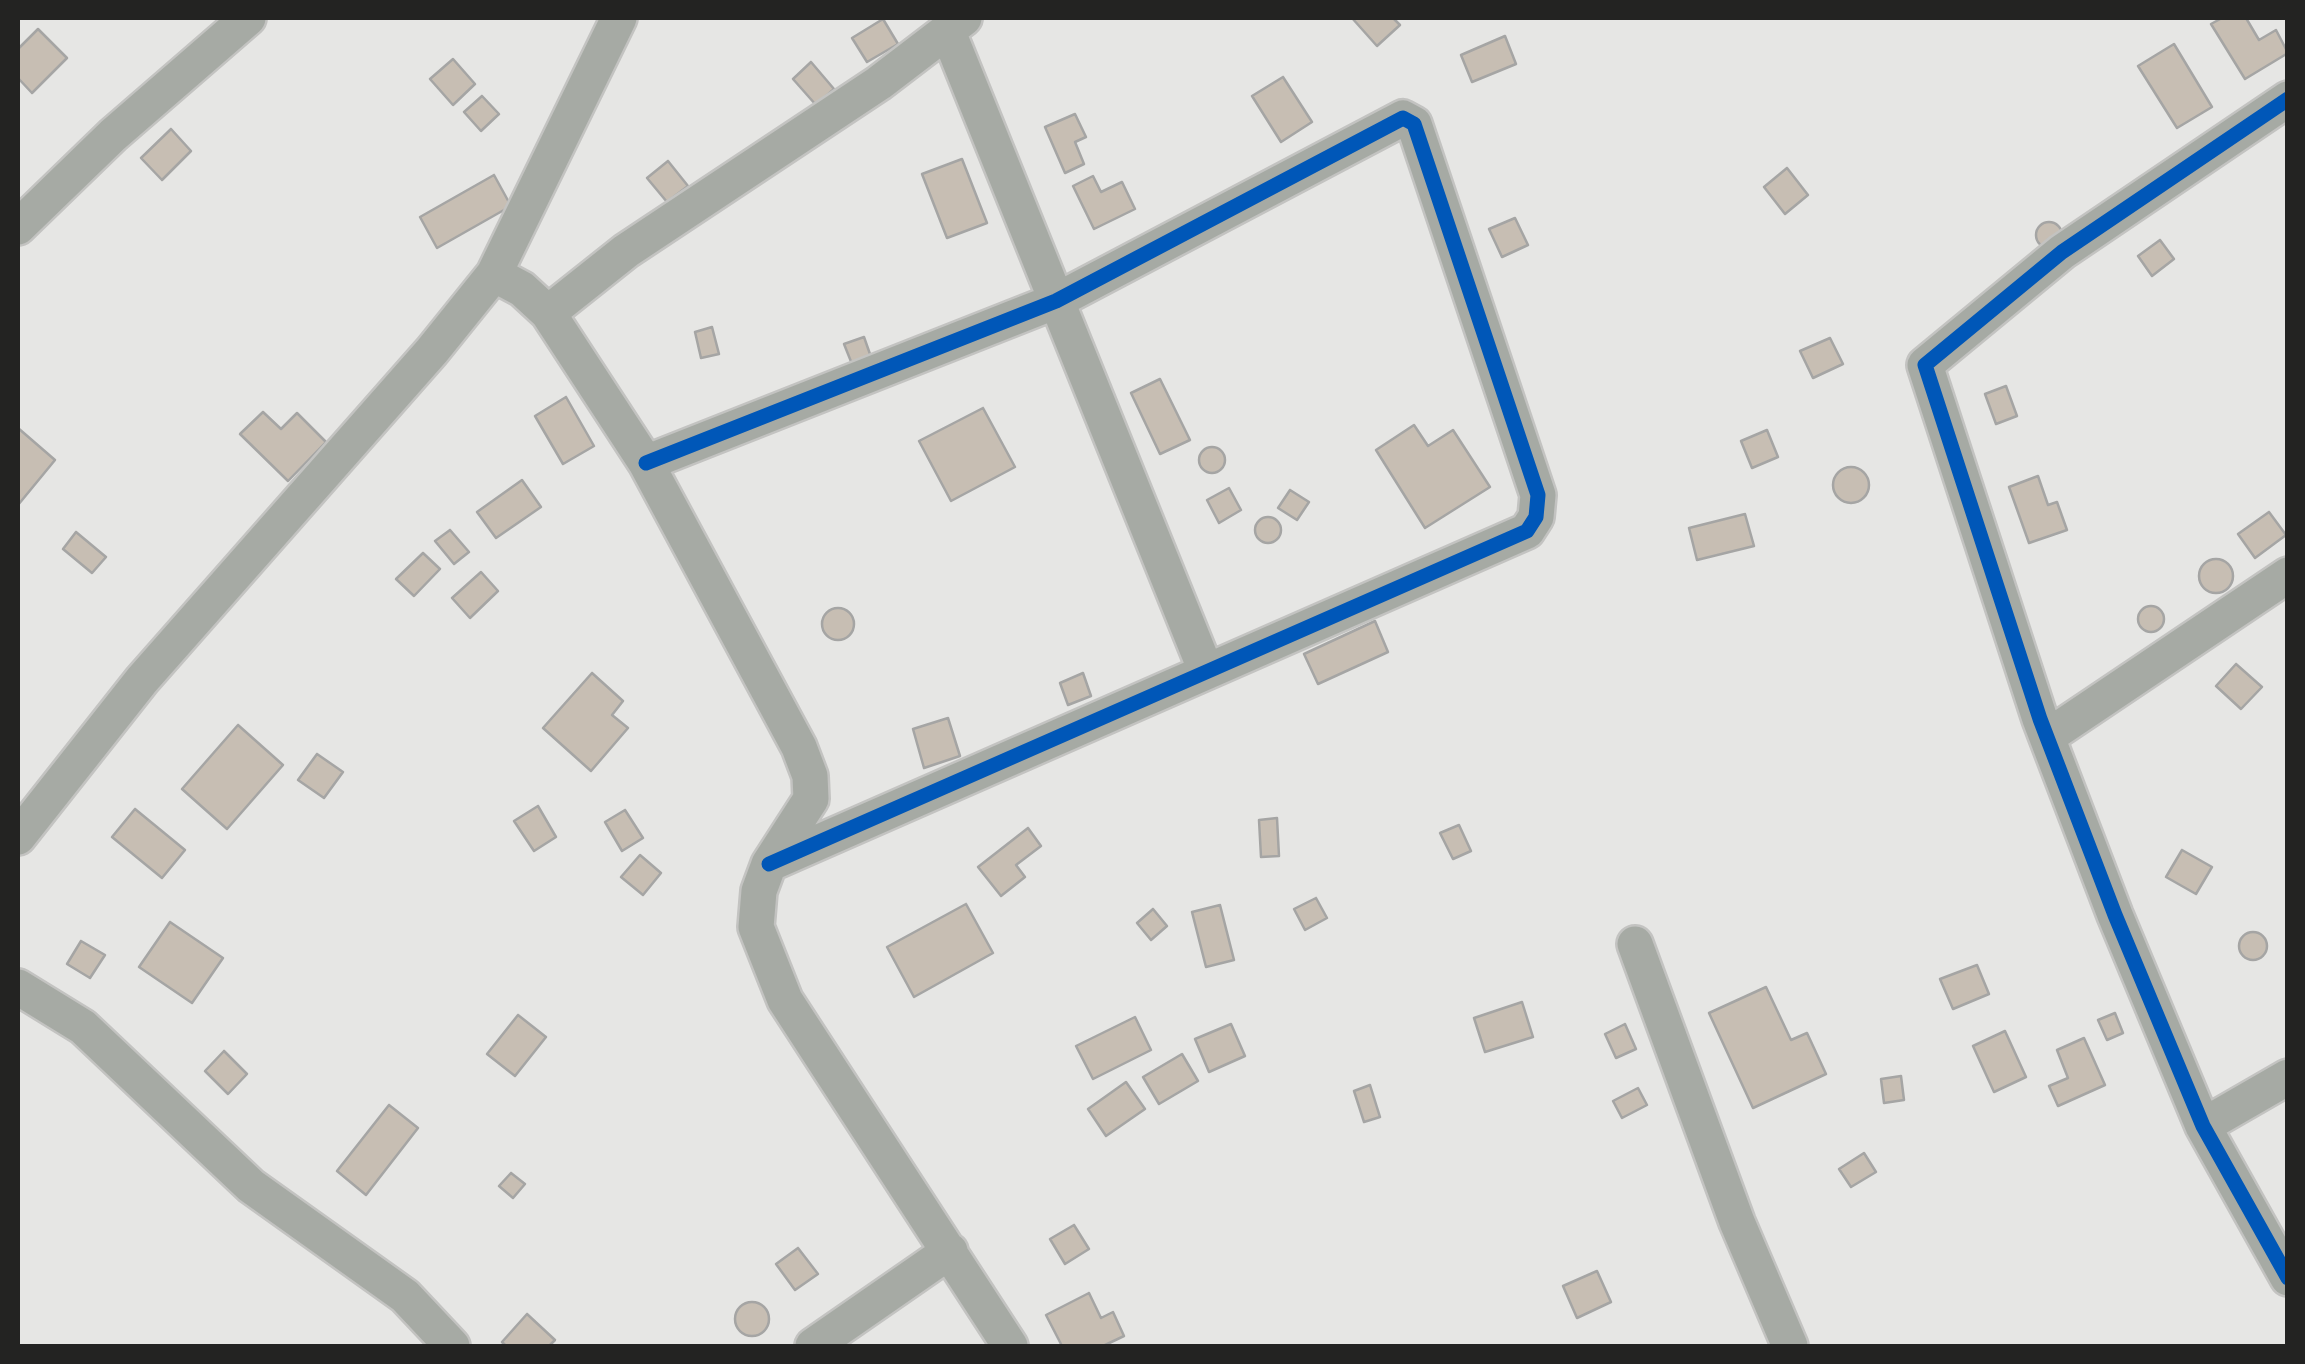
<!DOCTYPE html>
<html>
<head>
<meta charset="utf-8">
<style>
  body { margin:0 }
  #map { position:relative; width:2305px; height:1364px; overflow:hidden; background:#e6e6e4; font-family:"DM Sans",sans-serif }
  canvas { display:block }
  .frame { position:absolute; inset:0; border:20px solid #232322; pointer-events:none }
</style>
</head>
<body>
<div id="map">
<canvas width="2305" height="1364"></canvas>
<div class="frame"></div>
</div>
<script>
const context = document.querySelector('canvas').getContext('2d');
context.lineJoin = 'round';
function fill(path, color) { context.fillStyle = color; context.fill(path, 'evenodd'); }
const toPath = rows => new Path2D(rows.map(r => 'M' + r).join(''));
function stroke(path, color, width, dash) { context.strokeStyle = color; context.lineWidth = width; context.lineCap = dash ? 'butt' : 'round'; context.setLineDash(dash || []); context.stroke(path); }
const building = toPath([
  [1352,18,1393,18,1400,25,1377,46,1352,18],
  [2222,18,2246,18,2259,40,2276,30,2288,53,2245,79,2211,24,2222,18],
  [883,19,898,44,867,62,852,38,883,19],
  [38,29,67,58,32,93,18,78,18,49,38,29],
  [1505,36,1516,64,1472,82,1461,55,1505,36],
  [2174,44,2212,107,2177,128,2138,66,2174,44],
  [453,59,475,84,453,105,430,79,453,59],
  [811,62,834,89,816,105,793,79,811,62],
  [1283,77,1312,122,1281,142,1252,96,1283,77],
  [482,96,499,114,481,131,464,112,482,96],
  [1075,114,1086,137,1075,142,1084,164,1065,173,1045,127,1075,114],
  [171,129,191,151,162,180,141,158,171,129],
  [962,159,987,223,947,238,922,174,962,159],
  [668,161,688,186,667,202,647,178,668,161],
  [1787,168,1808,195,1785,214,1764,187,1787,168],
  [494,175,511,206,437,248,420,217,494,175],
  [1093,176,1101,192,1122,182,1135,209,1094,229,1073,186,1093,176],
  [1515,218,1528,245,1502,257,1489,229,1515,218],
  '2036 235a13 13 0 1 1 26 0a13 13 0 1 1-26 0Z',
  [2160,240,2174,259,2152,276,2138,256,2160,240],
  [712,327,719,354,701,358,695,332,712,327],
  [864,337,871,357,852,364,844,344,864,337],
  [1830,338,1843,364,1813,378,1800,351,1830,338],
  [1160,379,1190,440,1160,454,1131,393,1160,379],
  [2006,386,2017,416,1996,424,1985,394,2006,386],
  [566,397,594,446,563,464,535,416,566,397],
  [983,408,1015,467,951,501,919,441,983,408],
  [263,412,281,429,297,413,326,442,288,481,240,434,263,412],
  [1414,425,1428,446,1453,430,1490,487,1425,528,1376,450,1414,425],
  [18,428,55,460,18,505,18,428],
  [1767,430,1778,457,1752,468,1741,441,1767,430],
  '1199 460a13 13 0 1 1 26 0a13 13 0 1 1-26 0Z',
  '1833 485a18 18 0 1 1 36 0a18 18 0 1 1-36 0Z',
  [2038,476,2048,505,2057,502,2067,530,2029,543,2009,487,2038,476],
  [522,480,541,507,496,538,477,512,522,480],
  [1229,488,1241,510,1219,523,1207,500,1229,488],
  [1290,490,1309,502,1297,520,1278,508,1290,490],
  [2269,512,2286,535,2255,558,2238,534,2269,512],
  [1745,514,1754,546,1697,560,1689,528,1745,514],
  '1255 530a13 13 0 1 1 26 0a13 13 0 1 1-26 0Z',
  [450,530,469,552,454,564,435,541,450,530],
  [76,532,106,557,92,573,63,549,76,532],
  [423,553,440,569,414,596,396,579,423,553],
  '2199 576a17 17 0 1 1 34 0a17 17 0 1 1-34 0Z',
  [481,572,498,591,470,618,452,598,481,572],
  '2138 619a13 13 0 1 1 26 0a13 13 0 1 1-26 0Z',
  '822 624a16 16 0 1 1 32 0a16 16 0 1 1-32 0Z',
  [1375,621,1388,652,1318,684,1304,654,1375,621],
  [2236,664,2262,687,2241,709,2216,686,2236,664],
  [592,673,623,701,612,715,628,728,591,771,543,728,592,673],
  [1083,673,1091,696,1068,705,1060,683,1083,673],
  [948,718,960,756,924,768,913,729,948,718],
  [238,725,283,765,227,829,182,789,238,725],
  [317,754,343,772,324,798,298,780,317,754],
  [538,806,556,837,534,851,514,821,538,806],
  [135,809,185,850,162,878,112,837,135,809],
  [625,810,643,838,622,851,605,822,625,810],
  [1277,818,1279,856,1261,857,1259,820,1277,818],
  [1459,825,1471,851,1453,859,1440,833,1459,825],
  [1028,828,1041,846,1016,865,1025,877,1001,896,978,867,1028,828],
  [2182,850,2212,867,2196,894,2166,877,2182,850],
  [640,855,661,873,643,895,621,877,640,855],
  [1316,898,1327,918,1305,930,1294,909,1316,898],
  [966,904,993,953,914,997,887,947,966,904],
  [1220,905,1234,960,1206,967,1192,912,1220,905],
  [1153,909,1167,926,1151,940,1137,923,1153,909],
  [170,922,223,958,192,1003,139,967,170,922],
  '2239 946a14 14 0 1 1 28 0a14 14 0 1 1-28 0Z',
  [81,941,105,955,90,978,67,964,81,941],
  [1977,965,1989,994,1953,1009,1940,979,1977,965],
  [1766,987,1791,1040,1807,1033,1826,1074,1753,1108,1709,1013,1766,987],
  [1522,1002,1533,1037,1485,1052,1474,1018,1522,1002],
  [2115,1013,2123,1033,2107,1040,2098,1020,2115,1013],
  [518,1015,546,1037,515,1076,487,1054,518,1015],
  [1135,1017,1151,1050,1093,1079,1076,1046,1135,1017],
  [1231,1024,1245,1056,1209,1072,1195,1039,1231,1024],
  [1625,1024,1636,1049,1616,1058,1605,1034,1625,1024],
  [2005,1031,2026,1077,1994,1092,1973,1046,2005,1031],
  [2084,1038,2105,1085,2058,1106,2049,1086,2068,1078,2057,1050,2084,1038],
  [224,1051,247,1074,228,1094,205,1071,224,1051],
  [1182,1054,1198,1081,1159,1104,1143,1077,1182,1054],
  [1901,1076,1904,1100,1884,1103,1881,1079,1901,1076],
  [1126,1082,1145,1109,1106,1136,1088,1109,1126,1082],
  [1370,1085,1380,1117,1364,1122,1354,1091,1370,1085],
  [1638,1088,1647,1105,1622,1118,1613,1101,1638,1088],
  [389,1105,418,1128,366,1195,337,1171,389,1105],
  [1864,1153,1876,1172,1851,1187,1839,1169,1864,1153],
  [511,1173,525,1184,513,1198,499,1186,511,1173],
  [1074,1225,1089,1249,1065,1264,1050,1239,1074,1225],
  [798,1248,818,1274,795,1290,776,1264,798,1248],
  [1597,1271,1611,1302,1577,1318,1563,1286,1597,1271],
  [1089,1293,1101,1318,1113,1312,1124,1336,1103,1346,1062,1346,1046,1315,1089,1293],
  '735 1319a17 17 0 1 1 34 0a17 17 0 1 1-34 0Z',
  [527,1314,555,1340,549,1346,506,1346,502,1342,527,1314]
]);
fill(building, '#c7beb3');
stroke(building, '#a5a5a4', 2.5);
const street = toPath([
  [948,32,1206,671],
  [2288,99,2062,252,1925,365,2040,719,2115,915,2203,1126,2288,1278],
  [18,227,113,135,248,18],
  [494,274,522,289,548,313,646,463,799,747,810,776,811,799,769,864,759,891,756,927,785,1000,1010,1346],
  [548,313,626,251,879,83,964,18],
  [646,463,1056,301,1403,118,1414,124,1538,495,1536,517,1527,531,769,864],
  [2047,737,2288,575],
  [18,837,142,680,432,351,494,274,619,18],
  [1635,944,1737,1222,1790,1346],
  [18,987,83,1027,251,1186,405,1296,452,1346],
  [2203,1126,2288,1077],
  [813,1346,950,1251]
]);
stroke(street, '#c3c3c1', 40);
stroke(street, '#a6aaa4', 35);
stroke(toPath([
  [2288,99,2062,252,1925,365,2040,719,2115,915,2203,1126,2288,1278],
  [646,463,1056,301,1403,118,1414,124,1538,495,1536,517,1527,531,769,864]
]), '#0057b8', 15);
</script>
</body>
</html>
